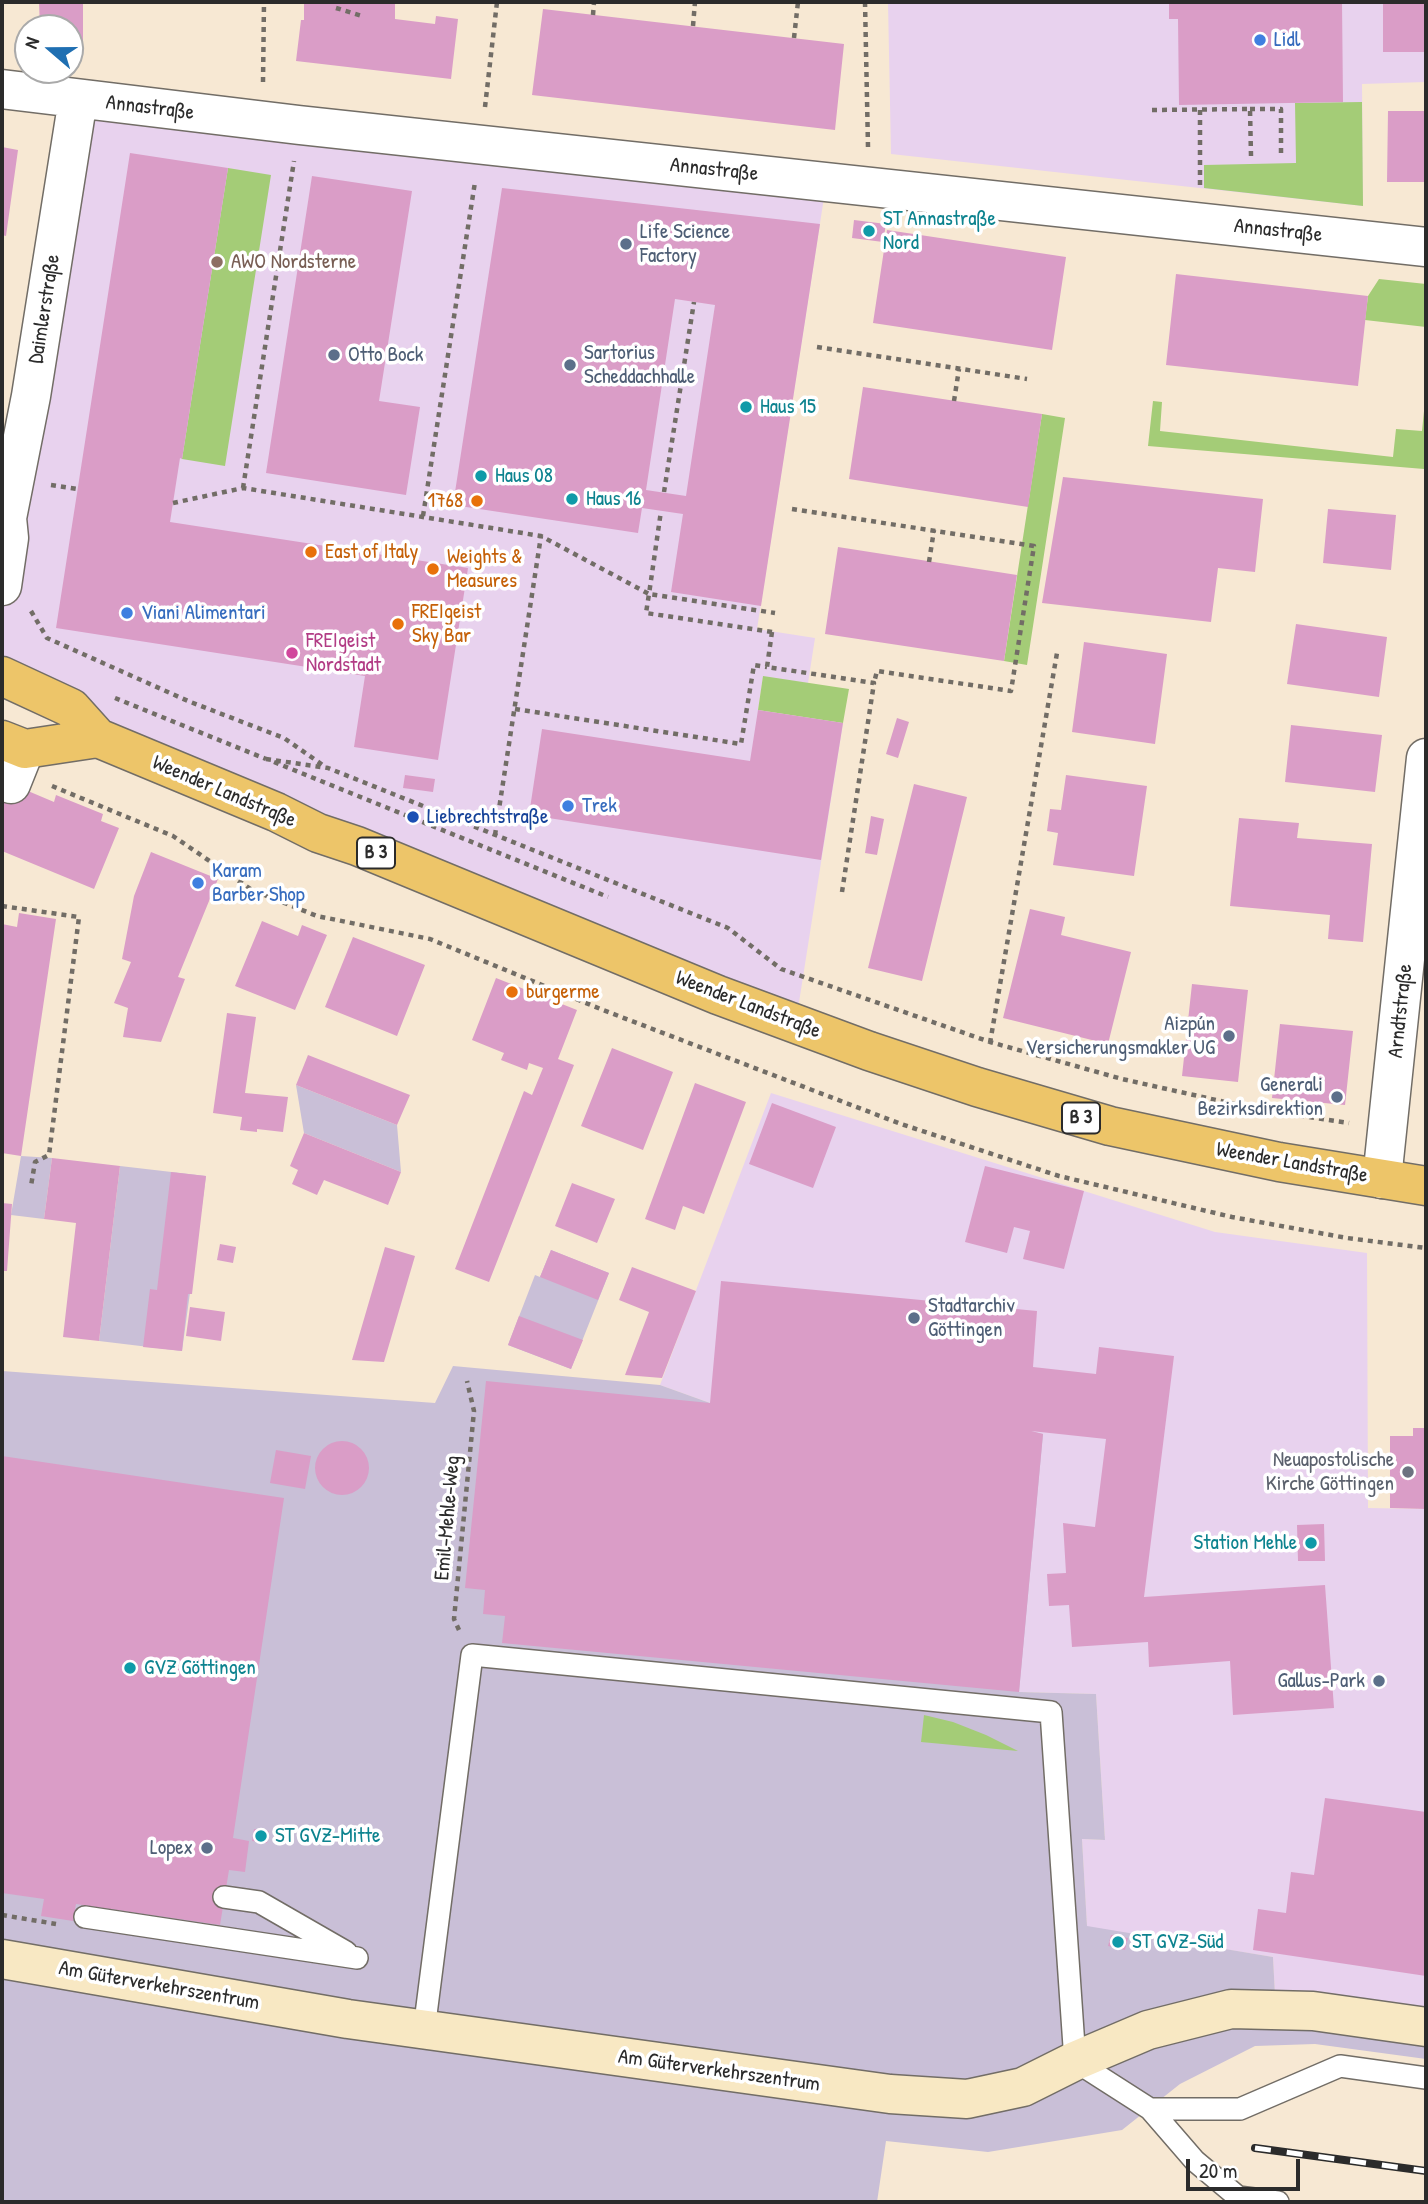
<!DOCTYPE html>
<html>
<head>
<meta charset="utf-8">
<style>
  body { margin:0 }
  #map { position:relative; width:1428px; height:2204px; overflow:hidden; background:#f7e8d3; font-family:"Patrick Hand",sans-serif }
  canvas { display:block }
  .frame { position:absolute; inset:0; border:4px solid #2b2b2b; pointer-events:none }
  .north { position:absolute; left:14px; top:14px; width:70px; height:70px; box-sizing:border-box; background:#fff; border:2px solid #aaa; border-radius:50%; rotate:290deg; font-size:19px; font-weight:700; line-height:28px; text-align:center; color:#2b2b2b }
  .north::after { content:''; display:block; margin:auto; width:24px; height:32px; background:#1f6fb2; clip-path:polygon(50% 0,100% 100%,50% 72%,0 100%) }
  .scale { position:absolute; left:1186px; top:2159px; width:114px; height:32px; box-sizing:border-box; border:4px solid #2b2b2b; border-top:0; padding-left:9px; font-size:21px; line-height:24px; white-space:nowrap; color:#2b2b2b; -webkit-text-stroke:5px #fff; paint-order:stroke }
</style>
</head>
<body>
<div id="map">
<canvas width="1428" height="2204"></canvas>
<div class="frame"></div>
<div class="north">N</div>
<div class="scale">20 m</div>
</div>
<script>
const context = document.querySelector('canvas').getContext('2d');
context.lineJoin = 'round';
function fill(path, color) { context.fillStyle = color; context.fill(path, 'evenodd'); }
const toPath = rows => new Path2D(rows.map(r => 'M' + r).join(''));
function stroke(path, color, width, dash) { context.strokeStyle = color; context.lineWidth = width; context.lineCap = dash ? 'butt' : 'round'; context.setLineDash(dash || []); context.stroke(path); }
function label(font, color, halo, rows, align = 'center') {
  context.font = font + ' "Patrick Hand",sans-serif'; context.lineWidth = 7; context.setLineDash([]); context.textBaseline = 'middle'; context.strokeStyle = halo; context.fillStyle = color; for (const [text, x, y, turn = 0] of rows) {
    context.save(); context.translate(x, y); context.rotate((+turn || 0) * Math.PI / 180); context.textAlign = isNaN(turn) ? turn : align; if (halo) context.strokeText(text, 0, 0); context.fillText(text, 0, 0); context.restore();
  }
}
fill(toPath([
  [888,2,1426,2,1426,82,1362,84,1363,206,891,154],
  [87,110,825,191,757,629,815,638,808,683,763,677,758,710,843,723,797,1015,2,691,2,560],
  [771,1093,1215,1232,1367,1253,1368,1508,1426,1509,1426,2016,1275,1995,1273,1957,1087,1927,1082,1839,1105,1840,1096,1694,1019,1692,710,1403,660,1385]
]), '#e8d2ee');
fill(toPath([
  [296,1085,397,1125,401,1172,304,1133],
  [21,1156,52,1158,44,1219,11,1215],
  [120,1166,206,1176,182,1351,99,1341],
  [551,1250,609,1273,571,1369,508,1345,535,1275,540,1277],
  [453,1366,660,1385,710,1403,1025,1430,1043,1434,1019,1692,1096,1694,1105,1840,1082,1839,1087,1926,1273,1957,1275,1995,1426,2016,1426,2059,1315,2044,1255,2046,1180,2084,1122,2130,988,2152,886,2141,877,2202,2,2202,2,1371,435,1403]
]), '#c9bfd7');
fill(toPath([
  [1362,102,1363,206,1204,188,1204,165,1296,163,1295,103],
  [228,168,271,175,225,466,182,459],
  [1379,279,1426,284,1426,327,1365,320,1368,296],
  [1426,391,1426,447,1424,469,1148,446,1153,401,1162,402,1160,431,1393,457,1396,429,1422,431],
  [1042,414,1065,418,1027,665,1004,661],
  [763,676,849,689,843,723,758,710],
  [924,1715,953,1722,986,1735,1018,1751,921,1742]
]), '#a4cc77');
fill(toPath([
  [39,2,83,2,83,48,70,48,70,28,40,28],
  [304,2,395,2,395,19,435,24,436,16,458,19,451,79,296,61,301,20,304,20],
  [1169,2,1342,2,1343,102,1179,105,1178,19,1169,19],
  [1383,2,1426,2,1426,52,1383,52],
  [543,9,844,44,835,130,532,95],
  [1388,111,1426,111,1426,182,1387,182],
  [2,147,18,150,6,236,2,235],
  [130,153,228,168,182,459,180,458,170,522,468,568,438,760,354,747,365,676,56,628],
  [312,176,412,191,379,401,420,407,406,495,266,473],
  [502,188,820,224,761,606,671,592,683,514,642,508,638,533,453,505],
  [675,299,715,305,686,496,646,490],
  [854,220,886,224,883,242,852,238],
  [887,230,1066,257,1052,350,873,323],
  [1176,274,1368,296,1358,386,1166,365],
  [863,387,1042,414,1028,507,849,479],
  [1063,477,1263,499,1255,572,1218,568,1211,622,1042,603],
  [1328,509,1396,515,1391,570,1323,563],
  [838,547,1017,575,1004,661,825,634],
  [1296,624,1387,637,1379,697,1287,684],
  [1084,642,1167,654,1155,744,1072,732],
  [758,710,843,723,821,860,529,815,542,729,750,761],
  [897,718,909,722,898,758,886,754],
  [1291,725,1382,735,1375,792,1285,782],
  [405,775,435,779,433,792,403,788],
  [1066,775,1147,786,1134,876,1053,865,1058,833,1047,831,1050,809,1061,810],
  [2,780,54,802,56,795,103,814,101,821,119,828,94,889,2,851],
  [914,784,967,797,922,981,868,968],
  [871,816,884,819,877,855,865,853],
  [1239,818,1299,823,1297,838,1372,844,1363,942,1328,939,1330,915,1230,906],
  [151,852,218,879,178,977,185,979,161,1042,123,1037,128,1008,114,1003,131,962,122,959,134,896],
  [1030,909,1065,917,1061,935,1131,952,1108,1044,1003,1018],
  [19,913,56,919,21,1156,2,1153,2,924,17,927],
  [262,921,298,936,302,925,327,935,295,1010,235,986],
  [353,937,425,965,397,1036,325,1007],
  [496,978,577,1010,558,1059,574,1065,489,1282,455,1269,524,1091,532,1095,543,1068,529,1063,527,1070,501,1060,504,1053,472,1040],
  [1192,984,1248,990,1238,1082,1182,1076],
  [227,1013,256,1017,245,1093,288,1097,283,1132,257,1129,257,1132,240,1130,242,1117,213,1113],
  [1280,1024,1353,1031,1345,1105,1272,1098],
  [612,1048,673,1072,643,1150,581,1126],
  [308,1055,410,1095,397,1125,296,1085],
  [695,1083,746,1102,704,1214,683,1206,675,1230,645,1219],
  [772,1103,836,1127,813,1188,749,1164],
  [304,1133,401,1172,388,1205,324,1180,317,1195,292,1184,298,1170,290,1166],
  [52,1158,120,1166,99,1341,63,1337,76,1223,44,1219],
  [985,1166,1084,1191,1064,1269,1023,1259,1030,1231,1014,1227,1007,1253,965,1242],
  [171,1172,206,1176,192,1294,188,1294,182,1351,143,1347,150,1289,157,1290],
  [572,1183,615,1199,597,1243,555,1226],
  [2,1203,12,1204,7,1271,2,1271],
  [220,1244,236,1247,233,1263,217,1260],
  [385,1247,415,1256,384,1362,352,1360],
  [551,1250,609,1273,598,1300,540,1277],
  [632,1267,696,1291,662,1378,625,1375,649,1312,619,1300],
  [721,1281,1037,1311,1033,1367,1096,1374,1099,1347,1174,1356,1144,1597,1325,1585,1334,1708,1233,1715,1230,1661,1149,1667,1148,1642,1072,1647,1069,1605,1049,1606,1047,1574,1066,1573,1063,1523,1095,1527,1106,1439,1031,1431,1043,1434,1019,1692,502,1643,505,1616,483,1614,485,1590,465,1588,486,1381,710,1403],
  [190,1307,225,1312,221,1341,186,1336],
  [519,1316,583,1340,571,1369,508,1345],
  [1413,1428,1426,1428,1426,1509,1390,1508,1390,1436,1413,1436],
  '315 1468a27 27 0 1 1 54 0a27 27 0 1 1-54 0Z',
  [276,1450,311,1456,305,1489,270,1483],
  [2,1456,284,1498,233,1838,249,1841,245,1872,229,1870,220,1925,76,1904,73,1921,41,1916,44,1899,2,1893],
  [1324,1524,1325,1561,1298,1561,1297,1525],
  [1325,1798,1426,1812,1426,1976,1253,1950,1258,1909,1286,1913,1291,1872,1314,1875],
  [254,1829,269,1831,267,1843,252,1841],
  [1111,1935,1128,1938,1125,1950,1108,1946]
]), '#da9dc7');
const lane = toPath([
  [224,1897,259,1902,346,1952],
  [85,1917,357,1958],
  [424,2030,472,1655,1051,1712,1075,2061,1150,2109,1195,2161,1238,2197,1278,2202],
  [1150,2109,1240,2109,1340,2066,1426,2078]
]);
const street = toPath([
  [2,89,299,125,1426,247],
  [2,586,9,538,7,518,31,396,78,99],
  [11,784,25,749],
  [1382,1179,1426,758]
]);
const secondary = toPath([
  [2,1959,348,2019,890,2094,967,2099,1023,2087,1075,2061,1148,2030,1231,2009,1313,2011,1426,2027]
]);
const primary = toPath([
  [2,676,71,708,98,738,276,812,318,833,357,846,718,995,869,1051,977,1087,1110,1126,1279,1162,1426,1186],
  [2,740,25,749,98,738]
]);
stroke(lane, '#726d66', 24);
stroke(street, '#726d66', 41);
stroke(secondary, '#726d66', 41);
stroke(primary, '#726d66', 41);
stroke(toPath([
  [865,2,868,147],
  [336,8,362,16],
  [593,15,594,2],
  [693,26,695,2],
  [794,38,798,2],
  [263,82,264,2],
  [485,107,497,2],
  [1250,109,1281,109,1281,156],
  [1152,110,1250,109,1251,156],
  [1200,110,1200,186],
  [817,347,1027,379],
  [954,401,959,369],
  [51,485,78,489],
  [243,488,294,161],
  [664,492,694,302],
  [173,503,243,488,541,536,649,594,661,511],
  [792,509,1034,546,1011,691,877,671,874,683],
  [423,516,475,182],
  [929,562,934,530],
  [31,611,47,638,188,701,284,738,327,768],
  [772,632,767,667,874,683,842,892],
  [772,632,646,613,649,594,775,613],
  [115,698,266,759],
  [515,709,741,744,754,665,767,667],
  [266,759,328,768,728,928,781,969,990,1042,1122,1079,1261,1110,1349,1123],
  [274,762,608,897],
  [52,786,173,836,252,890,317,916,430,939,603,1010,901,1124,1059,1176,1232,1217,1347,1238,1426,1248],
  [495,835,541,536],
  [2,906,79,917,49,1155,35,1162,31,1186],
  [990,1043,1057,653],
  [459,1630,454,1619,474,1411,467,1381],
  [2,1915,56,1924]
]), '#726d66', 4.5, [5, 5]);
stroke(lane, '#fff', 21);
stroke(street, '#fff', 38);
stroke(secondary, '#f8e8c3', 38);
stroke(primary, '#edc569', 38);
const rail = toPath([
  [1255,2148,1426,2171]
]);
stroke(rail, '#2b2b2b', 8);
stroke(rail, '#fff', 5, [16]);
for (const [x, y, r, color] of [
  [1260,40,7,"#3f7fe0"],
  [869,231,7,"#0f9aa8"],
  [626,244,7,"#5c6f8a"],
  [217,262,7,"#8d6e63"],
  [334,355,7,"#5c6f8a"],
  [570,365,7,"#5c6f8a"],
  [746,407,7,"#0f9aa8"],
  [481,476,7,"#0f9aa8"],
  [572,499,7,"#0f9aa8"],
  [477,501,7,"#e8710a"],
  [311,552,7,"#e8710a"],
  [433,569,7,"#e8710a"],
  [127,613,7,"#3f7fe0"],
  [398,624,7,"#e8710a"],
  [292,653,7,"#d1479c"],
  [568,806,7,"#3f7fe0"],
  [413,817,7,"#1a4fb4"],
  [198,883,7,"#3f7fe0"],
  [512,992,7,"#e8710a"],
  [1229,1036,7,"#5c6f8a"],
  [1337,1097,7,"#5c6f8a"],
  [914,1318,7,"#5c6f8a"],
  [1408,1472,7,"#6b7280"],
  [1311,1543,7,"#0f9aa8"],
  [130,1668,7,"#0f9aa8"],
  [1379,1681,7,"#5c6f8a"],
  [261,1836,7,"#0f9aa8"],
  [207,1848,7,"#5c6f8a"],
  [1118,1942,7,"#0f9aa8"]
]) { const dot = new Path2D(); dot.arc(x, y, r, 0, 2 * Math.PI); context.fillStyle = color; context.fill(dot); stroke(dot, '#fff', 2.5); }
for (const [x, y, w] of [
  [376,853,38],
  [1081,1118,38]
]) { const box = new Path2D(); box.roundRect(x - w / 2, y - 15.5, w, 31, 5); context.fillStyle = '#fff'; context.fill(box); stroke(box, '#2b2b2b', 2); }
label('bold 19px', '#2b2b2b', null, [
  ["B 3",376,853],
  ["B 3",1081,1118]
]);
label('21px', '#366cbe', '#fff', [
  ["Lidl",1274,40],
  ["Viani Alimentari",141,613],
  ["Trek",582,806],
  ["Karam",212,871],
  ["Barber Shop",212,895]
], 'left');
label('21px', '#2b2b2b', '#fff', [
  ["Annastraße",150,108,7],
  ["Annastraße",714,170,6],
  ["Annastraße",1278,231,6],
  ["Daimlerstraße",45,309,-81],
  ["Weender Landstraße",224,792,23],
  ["Weender Landstraße",748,1005,21],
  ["Arndtstraße",1401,1011,-84],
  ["Weender Landstraße",1292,1163,10],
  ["Emil-Mehle-Weg",448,1518,-85],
  ["Am Güterverkehrszentrum",159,1986,10],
  ["Am Güterverkehrszentrum",719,2071,8]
]);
label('21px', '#0d838f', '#fff', [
  ["ST Annastraße",883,219],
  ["Nord",883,243],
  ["Haus 15",760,407],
  ["Haus 08",495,476],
  ["Haus 16",586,499],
  ["Station Mehle",1297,1543,"right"],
  ["GVZ Göttingen",144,1668],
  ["ST GVZ-Mitte",275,1836],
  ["ST GVZ-Süd",1132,1942]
], 'left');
label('21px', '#4e5e75', '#fff', [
  ["Life Science",640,232],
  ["Factory",640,256],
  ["Sartorius",584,353],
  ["Scheddachhalle",584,377],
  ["Otto Bock",348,355],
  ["Aizpún",1215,1024,"right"],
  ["Versicherungsmakler UG",1215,1048,"right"],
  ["Generali",1323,1085,"right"],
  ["Bezirksdirektion",1323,1109,"right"],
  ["Stadtarchiv",928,1306],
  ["Göttingen",928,1330],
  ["Gallus-Park",1365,1681,"right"],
  ["Lopex",193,1848,"right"]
], 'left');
label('21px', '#785e54', '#fff', [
  ["AWO Nordsterne",231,262]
], 'left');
label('21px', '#c56008', '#fff', [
  ["1768",463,501,"right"],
  ["East of Italy",325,552],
  ["Weights &",447,557],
  ["Measures",447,581],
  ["FREIgeist",412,612],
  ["Sky Bar",412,636],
  ["burgerme",526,992]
], 'left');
label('21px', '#b23c85', '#fff', [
  ["FREIgeist",306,641],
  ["Nordstadt",306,665]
], 'left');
label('21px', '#164399', '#fff', [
  ["Liebrechtstraße",427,817]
], 'left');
label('21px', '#5b616d', '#fff', [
  ["Neuapostolische",1394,1460],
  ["Kirche Göttingen",1394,1484]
], 'right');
</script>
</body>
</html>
